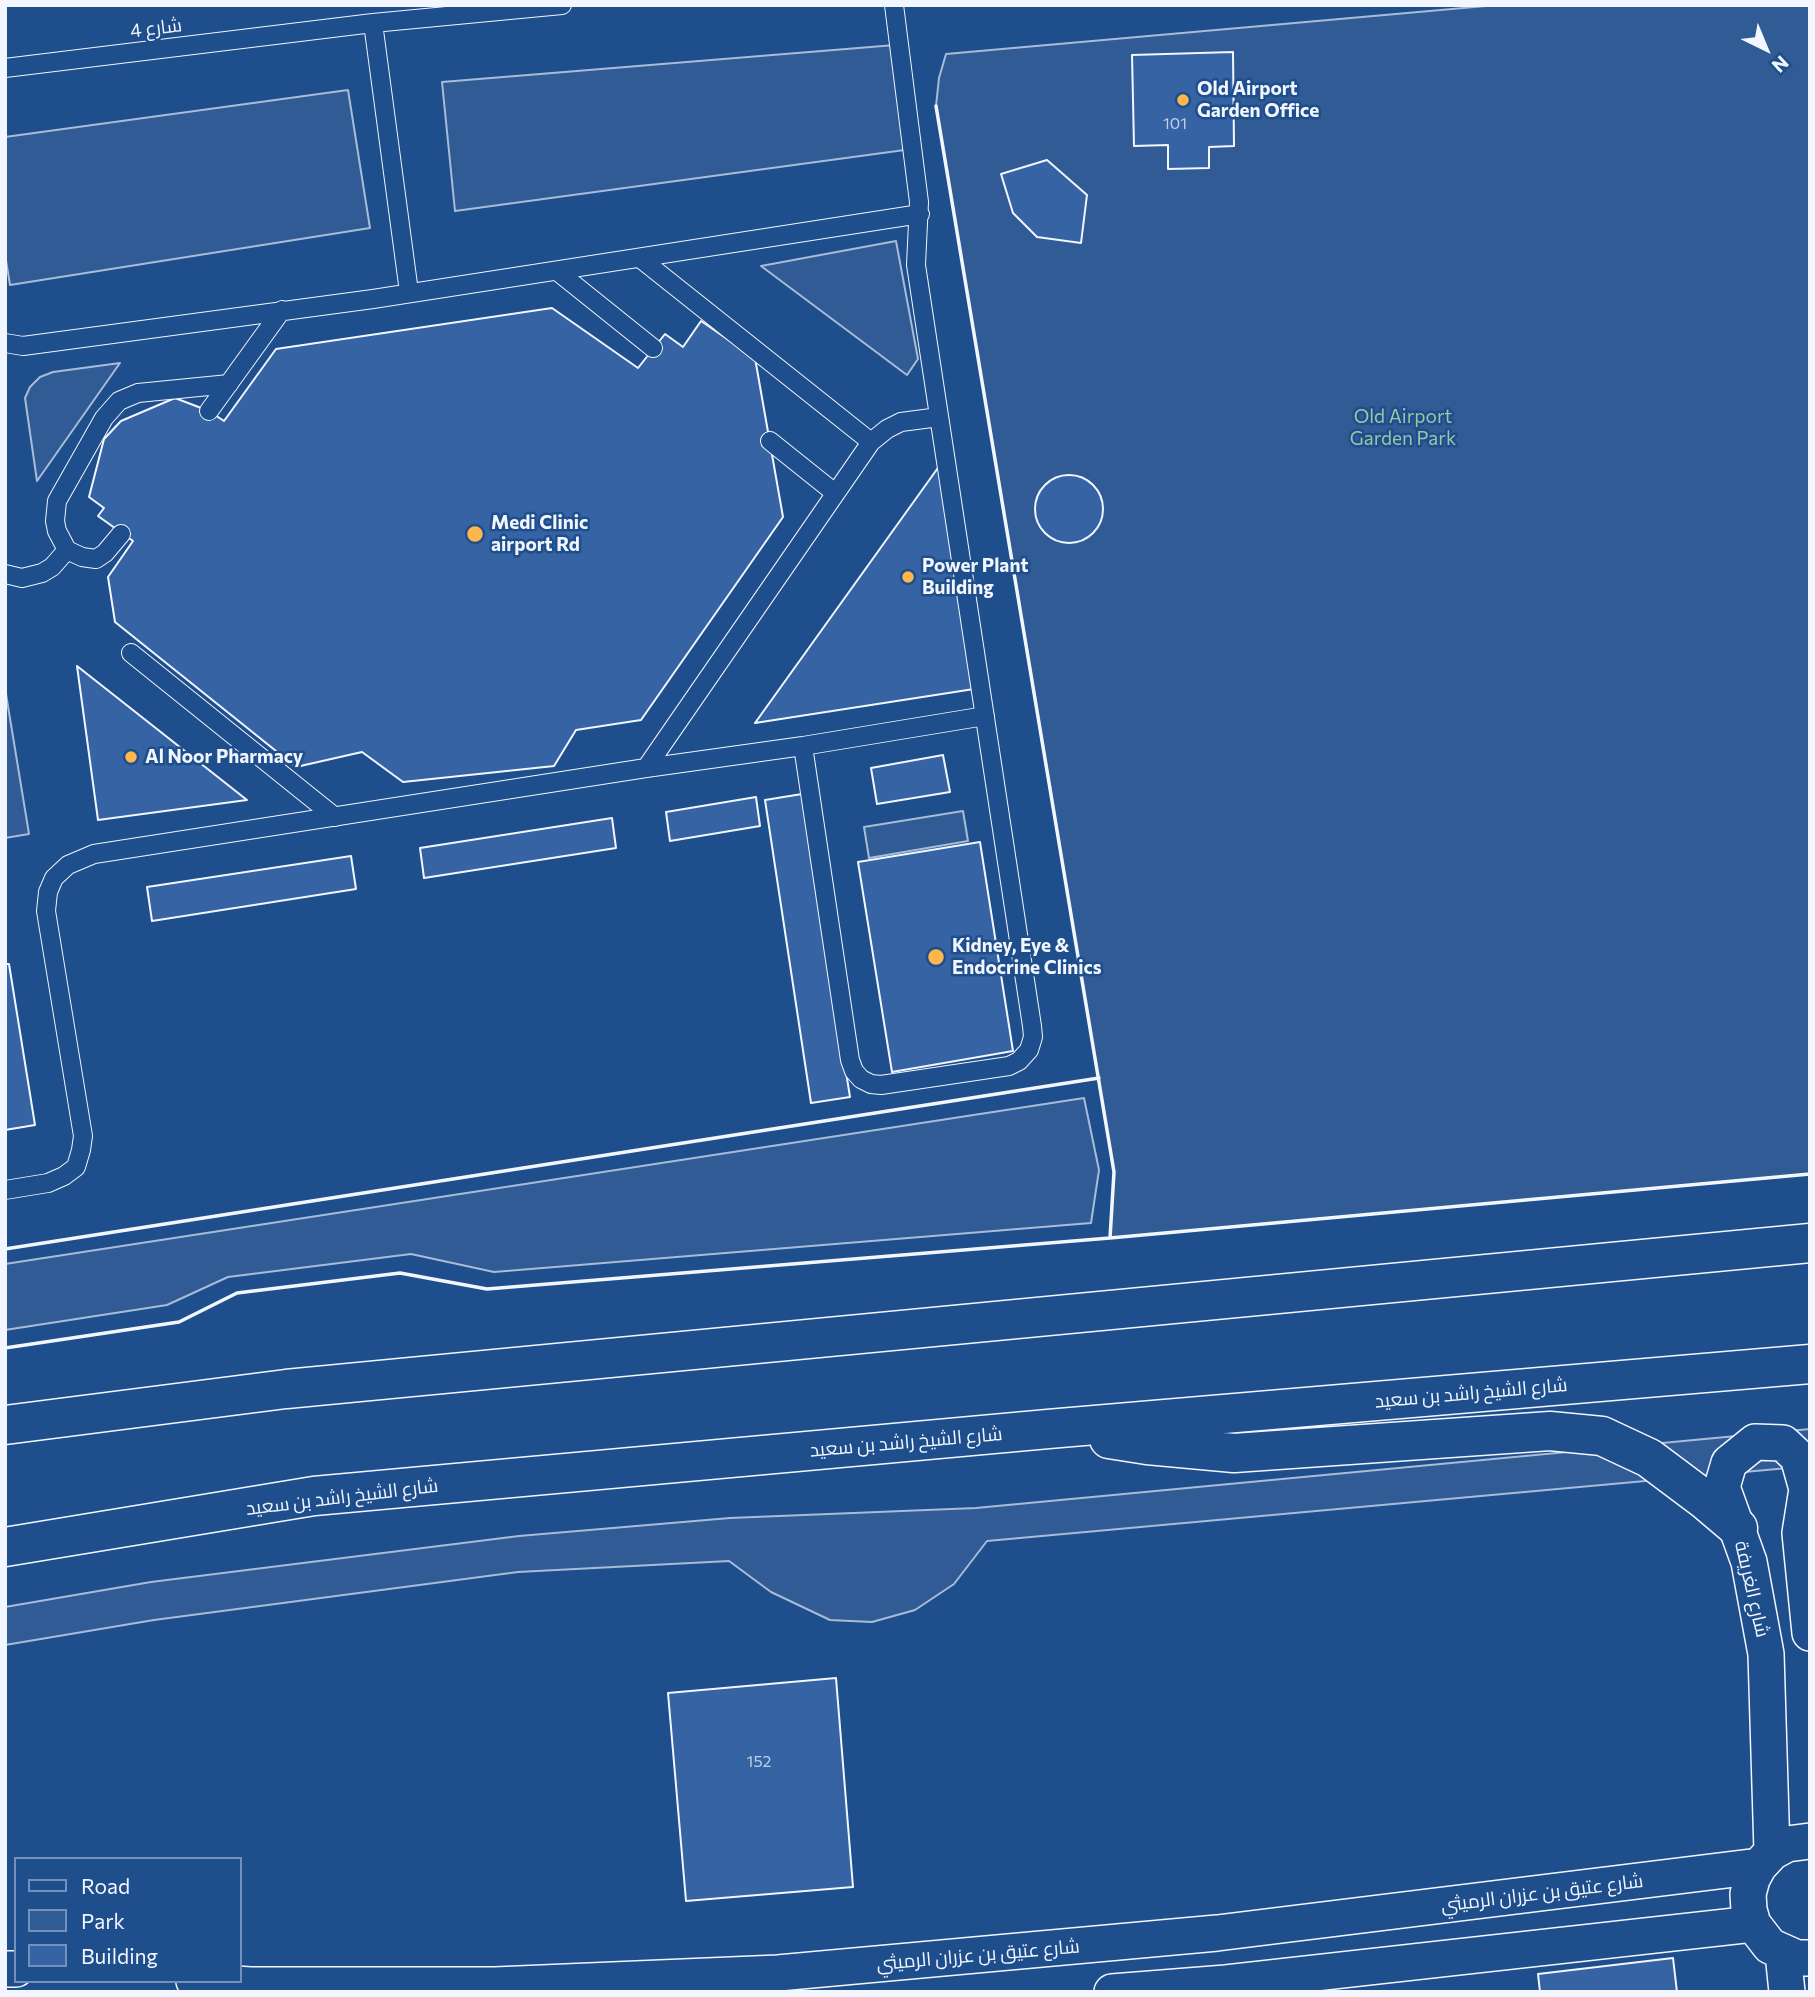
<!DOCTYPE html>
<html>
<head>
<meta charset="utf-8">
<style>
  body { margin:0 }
  #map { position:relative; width:1815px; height:1997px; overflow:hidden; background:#1f4e8c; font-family:Commissioner,sans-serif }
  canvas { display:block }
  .frame { position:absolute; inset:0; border:7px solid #f2f6ff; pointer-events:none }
  .legend { position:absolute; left:14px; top:1857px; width:228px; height:126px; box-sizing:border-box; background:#1f4e8c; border:2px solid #7391ba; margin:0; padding:9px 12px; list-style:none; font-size:21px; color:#f2f6ff }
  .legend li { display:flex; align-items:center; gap:14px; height:35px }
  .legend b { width:35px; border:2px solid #7391ba }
  .north { position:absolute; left:1731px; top:14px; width:70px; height:70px; -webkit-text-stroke:5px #1f4e8c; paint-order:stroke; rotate:137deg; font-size:19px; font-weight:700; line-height:28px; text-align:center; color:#f2f6ff }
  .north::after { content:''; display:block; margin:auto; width:24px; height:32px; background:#f2f6ff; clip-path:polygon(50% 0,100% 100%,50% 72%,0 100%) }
</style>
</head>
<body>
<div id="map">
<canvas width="1815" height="1997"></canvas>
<div class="frame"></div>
<ul class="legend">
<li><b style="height:9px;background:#1f4e8c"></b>Road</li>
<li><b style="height:19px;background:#305b95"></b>Park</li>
<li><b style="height:19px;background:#3563a3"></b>Building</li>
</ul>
<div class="north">N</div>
</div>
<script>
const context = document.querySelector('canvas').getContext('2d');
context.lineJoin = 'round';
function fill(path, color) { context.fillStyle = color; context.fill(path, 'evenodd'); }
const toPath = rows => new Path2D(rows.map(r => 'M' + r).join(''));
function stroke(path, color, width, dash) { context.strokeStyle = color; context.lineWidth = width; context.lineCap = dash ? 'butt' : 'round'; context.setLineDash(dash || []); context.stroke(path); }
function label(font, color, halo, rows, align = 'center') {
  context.font = font + ' Commissioner,Cairo,sans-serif'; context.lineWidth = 5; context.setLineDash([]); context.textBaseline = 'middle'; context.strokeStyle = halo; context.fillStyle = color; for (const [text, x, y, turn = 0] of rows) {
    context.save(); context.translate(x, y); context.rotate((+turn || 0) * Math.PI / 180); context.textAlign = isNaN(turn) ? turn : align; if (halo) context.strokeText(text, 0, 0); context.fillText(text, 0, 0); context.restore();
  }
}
const green = toPath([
  [1497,5,1810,5,1810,1174,1110,1238,1114,1172,936,106,939,78,946,54,1497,5],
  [895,45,912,149,455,211,442,82,895,45],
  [348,90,370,228,10,285,5,254,5,137,348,90],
  [896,241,918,359,907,375,761,266,896,241],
  [120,363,37,481,25,398,30,387,40,377,53,372,120,363],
  [5,688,29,834,5,838,5,688],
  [963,811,968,841,869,858,864,827,963,811],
  [1084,1098,1099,1170,1091,1223,494,1272,411,1254,228,1277,167,1305,5,1330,5,1264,1084,1098],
  [1810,1429,1810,1466,987,1541,954,1584,915,1610,872,1622,830,1620,771,1592,729,1561,518,1572,154,1620,5,1645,5,1607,151,1582,519,1536,730,1518,976,1508,1810,1429]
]);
fill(green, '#305b95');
stroke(green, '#a8bbd7', 2);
const building = toPath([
  [1233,52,1234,146,1209,147,1209,168,1168,169,1168,145,1134,146,1132,55,1233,52],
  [1047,160,1087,195,1081,243,1037,237,1013,213,1001,174,1047,160],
  [552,308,638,368,665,334,683,347,701,321,755,358,783,517,641,720,576,730,554,766,403,782,362,752,296,767,115,622,108,577,133,541,98,516,104,508,89,497,104,439,121,421,175,398,209,411,224,421,276,349,552,308],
  [940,465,974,689,755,723,940,465],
  '1035 509a34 34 0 1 1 68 0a34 34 0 1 1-68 0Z',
  [77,666,247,800,98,820,77,666],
  [943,755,950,792,877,804,871,768,943,755],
  [802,794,850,1097,811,1103,765,800,802,794],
  [756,797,760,826,670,841,666,812,756,797],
  [612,818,616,848,424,878,420,848,612,818],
  [980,842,1013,1051,892,1072,858,862,980,842],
  [351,856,356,889,152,921,147,887,351,856],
  [5,964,9,964,35,1125,5,1130,5,964],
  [836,1678,853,1887,686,1901,668,1693,836,1678],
  [1673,1958,1677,1992,1540,1992,1538,1974,1673,1958]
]);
fill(building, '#3563a3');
stroke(building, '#f2f6ff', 2);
const service = toPath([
  [373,23,409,292],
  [5,68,373,23,562,5],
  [641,259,871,442],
  [557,271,653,348],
  [5,343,23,346,373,299,920,214],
  [209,411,282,310],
  [770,441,835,493],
  [121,534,105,553,96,559,82,557,67,550,57,531,55,521,57,501,104,418,119,401,138,393,229,384],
  [5,574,22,578,42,573,52,567,67,550],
  [131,653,335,817],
  [803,746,850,1060,854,1071,861,1079,871,1084,881,1085,1009,1066,1019,1061,1029,1050,1033,1037,1032,1026,916,265,919,202,894,5],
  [646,768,871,442,887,429,901,422,939,417],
  [5,1190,48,1183,64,1176,76,1167,81,1150,83,1136,46,911,48,892,54,878,68,865,94,854,646,768,803,746,985,716]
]);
const minor = toPath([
  [1810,1841,1787,1844,1772,1852,1759,1866,1752,1879,1748,1894,1749,1910,1753,1924,1770,1946,1797,1958,1810,1958],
  [1772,1852,1766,1654,1749,1562,1722,1487,1729,1463,1755,1442,1783,1443,1798,1457,1807,1489,1800,1533,1810,1633],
  [1783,1953,1787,1992],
  [5,1969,16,1969],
  [194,1981,250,1985,495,1985,778,1973,1217,1933,1759,1866],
  [1112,1992,1226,1983,1753,1924]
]);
const primary = toPath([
  [5,1425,286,1389,1810,1243],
  [1109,1439,1147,1445,1234,1453,1550,1431,1602,1436,1649,1458,1705,1500,1738,1528],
  [5,1547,314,1496,1048,1429,1810,1364]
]);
stroke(service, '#f2f6ff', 20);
stroke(minor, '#f2f6ff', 38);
stroke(primary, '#f2f6ff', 41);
stroke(service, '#1f4e8c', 18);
stroke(minor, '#1f4e8c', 35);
stroke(primary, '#1f4e8c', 38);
stroke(toPath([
  [1110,1238,1810,1174],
  [5,1249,1099,1078],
  [5,1348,179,1322,237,1293,400,1273,487,1289,1110,1238,1114,1172,936,106]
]), '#f2f6ff', 3.5);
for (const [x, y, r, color] of [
  [1183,100,7,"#ffb74d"],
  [475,534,9,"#ffb74d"],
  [908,577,7,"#ffb74d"],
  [131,757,7,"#ffb74d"],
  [936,957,9,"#ffb74d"]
]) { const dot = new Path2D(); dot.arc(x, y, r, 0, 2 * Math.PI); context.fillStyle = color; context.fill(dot); stroke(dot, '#1f4e8c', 2.5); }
label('16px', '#c3d1e8', null, [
  ["101",1175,124],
  ["152",759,1762]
]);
label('19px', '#f2f6ff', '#1f4e8c', [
  ["شارع 4",156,28,-7],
  ["شارع الشيخ راشد بن سعيد",1471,1393,-5],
  ["شارع الشيخ راشد بن سعيد",906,1442,-5],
  ["شارع الشيخ راشد بن سعيد",342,1497,-7],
  ["شارع الغريفة",1752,1589,77],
  ["شارع عتيق بن عزران الرميثي",1542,1893,-7],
  ["شارع عتيق بن عزران الرميثي",978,1955,-5]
]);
label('bold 19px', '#f2f6ff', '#1f4e8c', [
  ["Old Airport",1197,89],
  ["Garden Office",1197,111],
  ["Medi Clinic",491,523],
  ["airport Rd",491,545],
  ["Power Plant",922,566],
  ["Building",922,588],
  ["Al Noor Pharmacy",145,757],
  ["Kidney, Eye &",952,946],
  ["Endocrine Clinics",952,968]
], 'left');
label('19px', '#97c8a6', '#1f4e8c', [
  ["Old Airport",1403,417],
  ["Garden Park",1403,439]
]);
</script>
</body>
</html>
